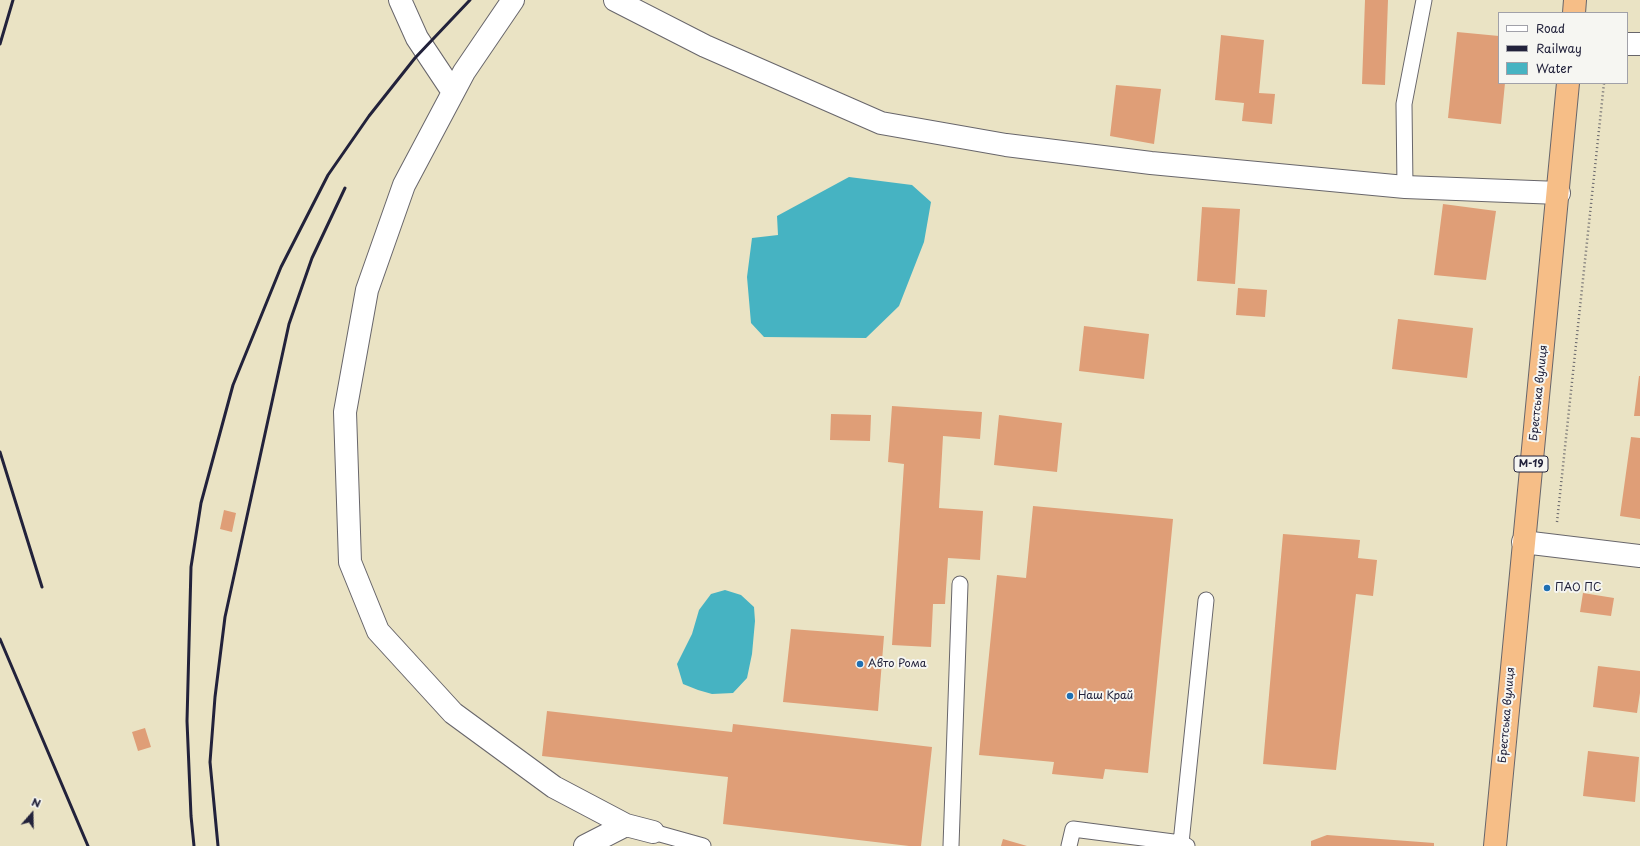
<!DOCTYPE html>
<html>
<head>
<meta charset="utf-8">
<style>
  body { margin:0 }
  #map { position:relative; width:1640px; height:846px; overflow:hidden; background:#eae3c4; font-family:"Playpen Sans",sans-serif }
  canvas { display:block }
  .legend { position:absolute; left:1498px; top:12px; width:130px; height:72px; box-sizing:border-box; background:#f6f6f2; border:1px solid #a1a1a9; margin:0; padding:5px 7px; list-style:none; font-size:12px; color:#22223b }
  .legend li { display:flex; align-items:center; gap:8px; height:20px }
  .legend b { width:20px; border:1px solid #a1a1a9 }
  .north { position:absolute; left:12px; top:794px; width:40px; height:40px; -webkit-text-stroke:3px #f6f6f2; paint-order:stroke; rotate:20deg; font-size:11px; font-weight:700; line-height:16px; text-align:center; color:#22223b }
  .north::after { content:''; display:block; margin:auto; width:14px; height:18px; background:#22223b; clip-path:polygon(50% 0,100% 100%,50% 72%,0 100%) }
</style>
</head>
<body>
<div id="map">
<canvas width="1640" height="846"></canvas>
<ul class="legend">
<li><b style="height:5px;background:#fff"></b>Road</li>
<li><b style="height:5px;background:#22223b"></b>Railway</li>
<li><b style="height:11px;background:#46b3c2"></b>Water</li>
</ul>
<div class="north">N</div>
</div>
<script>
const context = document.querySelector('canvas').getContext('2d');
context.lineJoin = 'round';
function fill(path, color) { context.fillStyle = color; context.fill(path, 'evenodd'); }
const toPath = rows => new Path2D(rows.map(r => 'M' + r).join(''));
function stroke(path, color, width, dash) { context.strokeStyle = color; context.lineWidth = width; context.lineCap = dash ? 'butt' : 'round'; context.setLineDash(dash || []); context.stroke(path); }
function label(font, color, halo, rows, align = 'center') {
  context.font = font + ' "Playpen Sans",sans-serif'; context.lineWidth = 4; context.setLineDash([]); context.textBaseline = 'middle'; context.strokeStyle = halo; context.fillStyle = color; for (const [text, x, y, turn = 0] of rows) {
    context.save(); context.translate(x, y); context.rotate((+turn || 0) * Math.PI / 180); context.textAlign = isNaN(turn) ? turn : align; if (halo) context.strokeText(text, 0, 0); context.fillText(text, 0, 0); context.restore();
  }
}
fill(toPath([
  [849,177,912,185,931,202,924,242,899,306,866,338,764,337,751,323,747,277,752,238,778,235,777,216],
  [725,590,741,595,754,607,755,621,752,654,747,678,733,693,712,694,698,690,683,684,677,664,692,634,699,610,711,594]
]), '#46b3c2');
fill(toPath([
  [1365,0,1388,0,1385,85,1362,84],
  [1457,32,1499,36,1499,83,1505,83,1501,124,1448,118],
  [1221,35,1264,40,1259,93,1275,94,1272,124,1242,121,1244,103,1215,100],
  [1116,85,1161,89,1154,144,1110,136],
  [1443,204,1496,211,1486,280,1434,275],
  [1202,207,1240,209,1235,284,1197,281],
  [1238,288,1267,290,1265,317,1236,315],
  [1398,319,1473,328,1467,378,1392,369],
  [1084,326,1149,334,1144,379,1079,371],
  [1639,376,1640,376,1640,416,1634,416],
  [892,406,982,412,980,439,943,436,939,508,983,511,980,560,948,558,945,604,933,604,931,647,892,645,904,464,888,462],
  [831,414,871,415,870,441,830,440],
  [999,415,1062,423,1057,472,994,465],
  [1631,437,1640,438,1640,519,1620,516],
  [1033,506,1173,519,1148,773,1105,769,1103,779,1052,774,1054,762,979,755,997,575,1026,578],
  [224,510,236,513,232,532,220,529],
  [1283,534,1360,540,1358,558,1377,560,1373,596,1356,594,1336,770,1263,764],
  [1583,593,1614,598,1611,616,1580,612],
  [791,629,884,636,878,711,783,702],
  [1598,666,1640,671,1640,693,1637,713,1593,707],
  [547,711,732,732,733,724,932,747,921,846,909,846,723,824,728,777,542,756],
  [145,728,151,747,138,751,132,732],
  [1588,751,1639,757,1635,802,1583,796],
  [1327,835,1434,843,1434,846,1311,846,1311,841],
  [1003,839,1027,846,1001,846]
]), '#df9e77');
const lane = toPath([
  [1405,187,1404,104,1424,0],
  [653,832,703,846],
  [951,846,960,584],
  [1069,846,1073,829,1181,843],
  [1187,846,1181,843,1206,600]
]);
const street = toPath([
  [400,0,417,38,453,92],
  [513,0,464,72,404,185,367,290,345,412,350,562,378,631,453,713,554,787,626,825],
  [615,0,705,46,881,123,1006,145,1151,163,1405,187,1559,193],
  [1627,44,1640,44],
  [1523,542,1640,556],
  [585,846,626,825,653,832]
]);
const highway = toPath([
  [1574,13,1575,0],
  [1495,846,1568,83]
]);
stroke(lane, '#68666b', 17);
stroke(street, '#68666b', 24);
stroke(highway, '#68666b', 24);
stroke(toPath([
  [1557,522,1604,83]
]), '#68666b', 2.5, [1, 3]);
stroke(lane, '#fff', 15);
stroke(street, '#fff', 22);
stroke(highway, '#f6be87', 22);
stroke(toPath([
  [0,44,13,0],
  [0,452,42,587],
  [0,639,88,846],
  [194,846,191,816,187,721,191,567,201,503,233,385,281,267,328,175,369,116,415,58,470,0],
  [218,846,210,762,215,697,225,617,289,324,312,258,345,188]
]), '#22223b', 3);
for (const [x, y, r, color] of [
  [1547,588,4,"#1f6fb2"],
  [860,664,4,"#1f6fb2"],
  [1070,696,4,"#1f6fb2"]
]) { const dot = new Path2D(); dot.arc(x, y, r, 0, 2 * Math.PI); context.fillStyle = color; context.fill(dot); stroke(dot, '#f6f6f2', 1.5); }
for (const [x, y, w] of [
  [1531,464,34]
]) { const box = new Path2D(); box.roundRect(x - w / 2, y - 8, w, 16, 3); context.fillStyle = '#f6f6f2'; context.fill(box); stroke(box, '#22223b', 1); }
label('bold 10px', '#22223b', null, [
  ["М-19",1531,464]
]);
label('11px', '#22223b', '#f6f6f2', [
  ["Брестська вулиця",1539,393,-84],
  ["Брестська вулиця",1507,715,-85]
]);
label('11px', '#22223b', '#f6f6f2', [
  ["ПАО ПС",1555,588],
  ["Авто Рома",868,664],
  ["Наш Край",1078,696]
], 'left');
</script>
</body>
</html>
